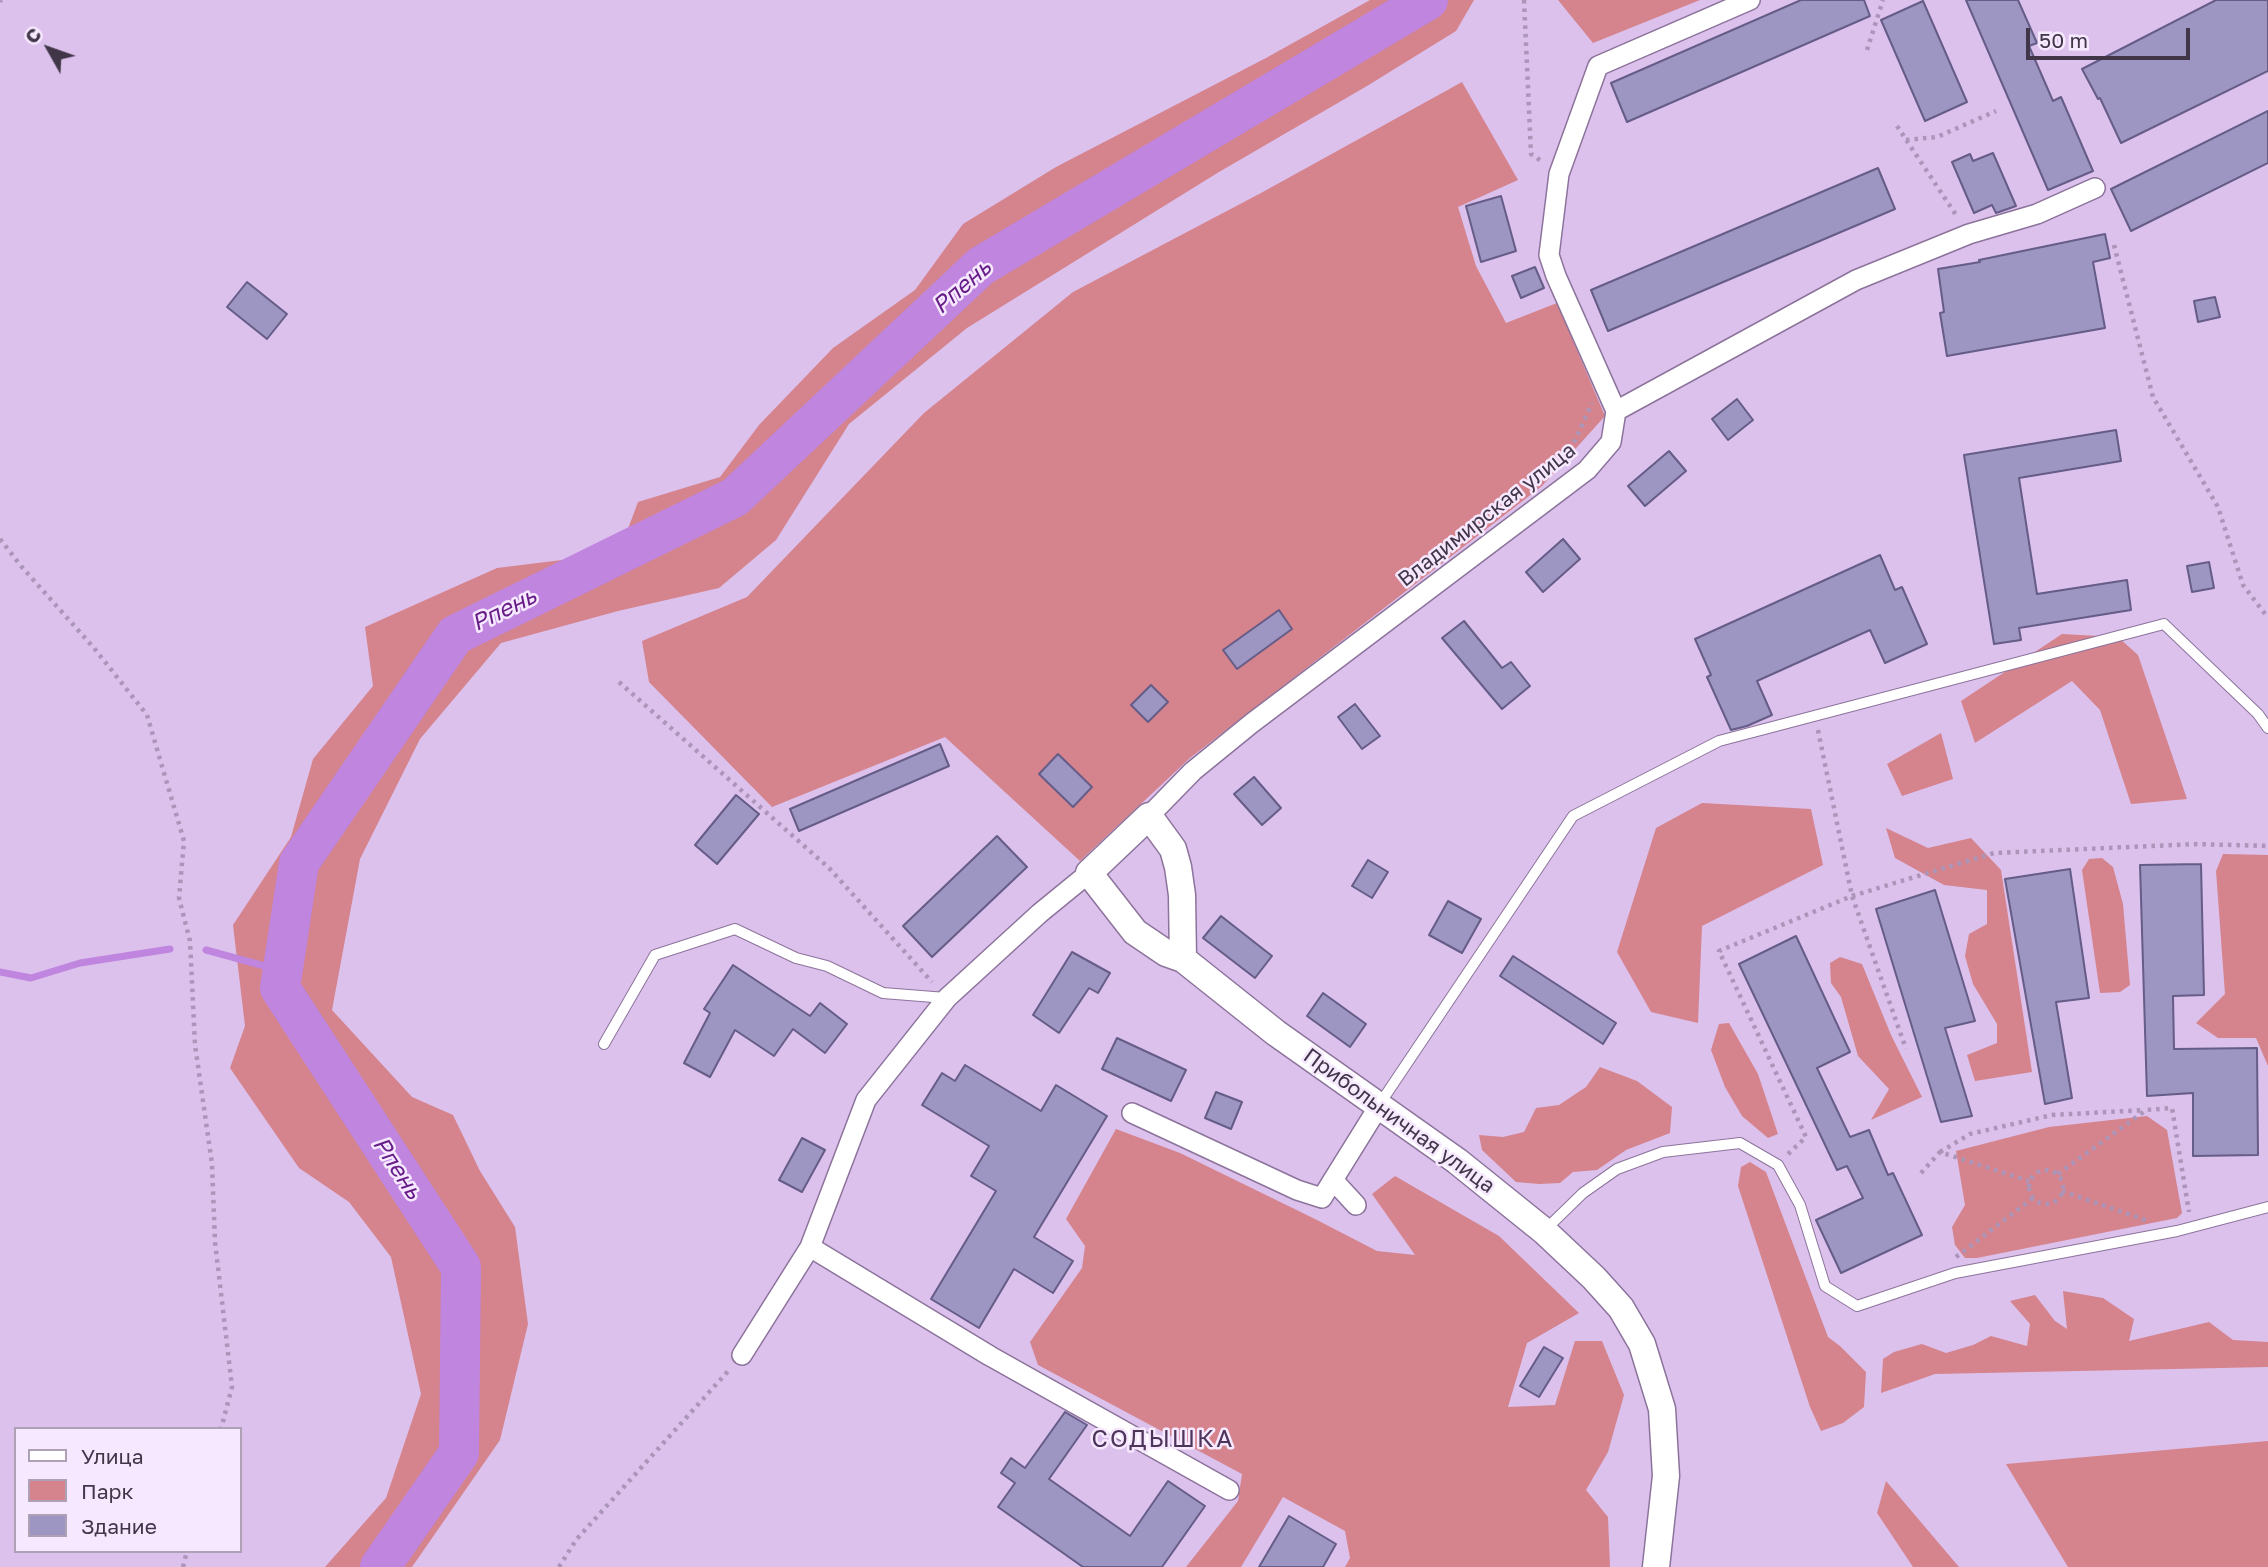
<!DOCTYPE html>
<html>
<head>
<meta charset="utf-8">
<style>
  body { margin:0 }
  #map { position:relative; width:2268px; height:1567px; overflow:hidden; background:#dcc1ed; font-family:"Golos Text",sans-serif }
  canvas { display:block }
  .legend { position:absolute; left:14px; top:1427px; width:228px; height:126px; box-sizing:border-box; background:#f6e8fe; border:2px solid #aea1b5; margin:0; padding:9px 12px; list-style:none; font-size:21px; color:#413648 }
  .legend li { display:flex; align-items:center; gap:14px; height:35px }
  .legend b { width:35px; border:2px solid #aea1b5 }
  .north { position:absolute; left:14px; top:14px; width:70px; height:70px; -webkit-text-stroke:5px #f6e8fe; paint-order:stroke; rotate:310deg; font-size:19px; font-weight:700; line-height:28px; text-align:center; color:#413648 }
  .north::after { content:''; display:block; margin:auto; width:24px; height:32px; background:#413648; clip-path:polygon(50% 0,100% 100%,50% 72%,0 100%) }
  .scale { position:absolute; left:2026px; top:28px; width:164px; height:32px; box-sizing:border-box; border:4px solid #413648; border-top:0; padding-left:9px; font-size:21px; line-height:24px; white-space:nowrap; color:#413648; -webkit-text-stroke:5px #f6e8fe; paint-order:stroke }
</style>
</head>
<body>
<div id="map">
<canvas width="2268" height="1567"></canvas>
<ul class="legend">
<li><b style="height:9px;background:#fff"></b>Улица</li>
<li><b style="height:19px;background:#d5838c"></b>Парк</li>
<li><b style="height:19px;background:#9d95c2"></b>Здание</li>
</ul>
<div class="north">С</div>
<div class="scale">50 m</div>
</div>
<script>
const context = document.querySelector('canvas').getContext('2d');
context.lineJoin = 'round';
function fill(path, color) { context.fillStyle = color; context.fill(path, 'evenodd'); }
const toPath = rows => new Path2D(rows.map(r => 'M' + r).join(''));
function stroke(path, color, width, dash) { context.strokeStyle = color; context.lineWidth = width; context.lineCap = dash ? 'butt' : 'round'; context.setLineDash(dash || []); context.stroke(path); }
function label(font, color, halo, rows, align = 'center') {
  context.font = font + ' "Golos Text",sans-serif'; context.lineWidth = 5; context.setLineDash([]); context.textBaseline = 'middle'; context.strokeStyle = halo; context.fillStyle = color; for (const [text, x, y, turn = 0] of rows) {
    context.save(); context.translate(x, y); context.rotate((+turn || 0) * Math.PI / 180); context.textAlign = isNaN(turn) ? turn : align; if (halo) context.strokeText(text, 0, 0); context.fillText(text, 0, 0); context.restore();
  }
}
fill(toPath([
  [1370,0,1474,0,1456,31,1367,86,1219,172,967,328,849,424,776,540,719,588,618,611,501,643,420,739,360,859,332,1010,412,1097,453,1115,480,1171,515,1227,528,1324,500,1440,412,1567,325,1567,386,1498,421,1394,391,1257,349,1202,299,1168,230,1068,245,1026,233,925,291,837,313,759,373,686,365,627,497,568,619,553,638,502,720,477,759,425,833,348,915,290,963,224,1056,167,1266,58],
  [1558,0,1700,0,1593,43],
  [1462,82,1518,180,1458,207,1476,266,1506,323,1557,303,1605,416,1542,486,1190,758,1080,861,945,737,772,807,649,682,642,641,747,597,924,413,1073,292,1261,193],
  [2062,634,2118,637,2138,655,2187,799,2131,804,2100,710,2072,681,1975,743,1961,701],
  [1941,733,1953,779,1902,796,1887,764],
  [1702,803,1811,809,1823,865,1702,926,1698,1023,1651,1012,1617,952,1656,828],
  [1886,828,1928,848,1971,838,2001,870,2032,1072,1975,1081,1967,1055,1997,1043,1997,1024,1973,984,1965,956,1969,934,1987,924,1987,890,1944,885,1895,858],
  [2223,854,2268,855,2268,1066,2256,1038,2218,1038,2196,1023,2225,994,2216,871],
  [2102,858,2113,867,2123,904,2130,985,2120,992,2100,993,2082,870,2089,859],
  [1840,957,1862,964,1891,1035,1922,1097,1871,1120,1889,1089,1858,1056,1841,997,1831,983,1830,963],
  [1729,1023,1758,1074,1778,1134,1768,1138,1742,1116,1725,1087,1711,1050,1719,1024],
  [1600,1067,1637,1081,1672,1107,1670,1133,1626,1150,1597,1170,1573,1172,1560,1183,1539,1184,1516,1182,1482,1150,1479,1135,1503,1137,1524,1132,1536,1108,1559,1105,1586,1087],
  [2147,1116,2167,1130,2182,1213,2177,1218,1977,1258,1965,1258,1955,1245,1952,1227,1965,1205,1956,1151,2049,1127],
  [1116,1129,1180,1153,1315,1219,1377,1251,1415,1255,1372,1194,1395,1176,1499,1236,1579,1313,1527,1343,1508,1407,1555,1405,1575,1341,1602,1341,1624,1395,1608,1452,1586,1490,1608,1517,1610,1567,1345,1567,1350,1558,1345,1531,1283,1497,1241,1567,1186,1567,1238,1501,1242,1474,1038,1365,1030,1342,1082,1268,1085,1246,1066,1219],
  [1750,1162,1766,1172,1828,1337,1840,1346,1866,1372,1864,1407,1843,1423,1821,1431,1810,1407,1738,1186,1741,1167],
  [2063,1291,2103,1298,2134,1319,2129,1341,2209,1322,2233,1340,2268,1342,2268,1367,1935,1374,1881,1393,1883,1359,1894,1352,1922,1344,1946,1353,1973,1345,1991,1336,2027,1346,2030,1324,2010,1301,2035,1295,2055,1321,2067,1329],
  [2268,1441,2268,1567,2068,1567,2006,1464],
  [1886,1481,1959,1567,1913,1567,1877,1513]
]), '#d5838c');
stroke(toPath([
  [206,950,283,971],
  [0,972,31,978,80,963,170,949]
]), '#bf85df', 7);
stroke(toPath([
  [380,1567,459,1453,461,1267,280,988,299,863,455,635,735,497,981,266,1428,0]
]), '#bf85df', 40);
const building = toPath([
  [1801,0,1864,0,1870,16,1627,122,1611,83,1801,0],
  [1966,0,2018,0,2037,43,2029,46,2053,101,2061,97,2093,171,2048,190,1966,0],
  [2216,0,2268,0,2268,71,2121,143,2100,98,2098,99,2082,69,2216,0],
  [1923,1,1967,102,1925,121,1881,20,1923,1],
  [2268,111,2268,163,2131,231,2111,189,2268,111],
  [1993,153,2016,206,1996,213,1992,205,1974,213,1952,162,1970,154,1973,161,1993,153],
  [1878,168,1895,209,1608,331,1591,290,1878,168],
  [1501,196,1516,251,1481,262,1466,206,1501,196],
  [2105,234,2110,258,2093,262,2105,328,1947,356,1940,313,1944,312,1938,269,1980,262,1979,260,2105,234],
  [1535,267,1544,288,1521,298,1512,276,1535,267],
  [247,282,287,314,267,339,227,307,247,282],
  [2215,297,2220,317,2198,322,2194,301,2215,297],
  [1737,399,1753,420,1728,440,1712,419,1737,399],
  [2116,430,2121,461,2019,478,2037,594,2127,580,2131,610,2019,628,2021,640,1994,644,1964,455,2116,430],
  [1669,451,1686,471,1645,506,1628,486,1669,451],
  [1563,539,1580,559,1543,592,1526,572,1563,539],
  [1880,555,1895,590,1902,587,1927,644,1885,663,1870,630,1757,681,1772,715,1747,726,1731,730,1707,677,1711,675,1695,639,1880,555],
  [2209,562,2214,588,2192,592,2187,566,2209,562],
  [1279,610,1292,629,1237,669,1223,650,1279,610],
  [1464,621,1502,668,1511,662,1530,686,1502,709,1442,638,1464,621],
  [1151,685,1168,702,1148,722,1131,705,1151,685],
  [1355,704,1380,736,1362,749,1338,717,1355,704],
  [940,744,949,766,799,831,790,809,940,744],
  [1058,754,1092,787,1073,807,1039,774,1058,754],
  [1254,777,1281,808,1262,825,1234,794,1254,777],
  [736,795,759,814,717,864,695,845,736,795],
  [997,836,1027,867,932,957,903,926,997,836],
  [1368,860,1388,872,1372,898,1352,886,1368,860],
  [2201,864,2204,995,2173,996,2174,1049,2257,1048,2258,1155,2193,1156,2193,1093,2147,1096,2140,865,2201,864],
  [2070,869,2089,998,2056,1002,2072,1098,2045,1104,2005,879,2070,869],
  [1935,890,1975,1021,1945,1028,1972,1116,1941,1122,1876,909,1935,890],
  [1448,901,1481,919,1462,953,1429,935,1448,901],
  [1221,916,1272,956,1255,978,1203,938,1221,916],
  [1796,936,1850,1052,1817,1068,1850,1137,1869,1130,1888,1175,1893,1173,1922,1235,1841,1273,1816,1220,1863,1198,1847,1166,1837,1170,1739,964,1796,936],
  [1072,952,1110,973,1098,993,1089,988,1059,1033,1033,1015,1072,952],
  [1513,956,1616,1023,1603,1044,1500,976,1513,956],
  [733,965,810,1016,820,1003,847,1024,825,1053,793,1029,774,1056,735,1030,710,1077,684,1063,710,1013,704,1009,733,965],
  [1323,993,1366,1024,1350,1047,1307,1016,1323,993],
  [1117,1038,1186,1070,1171,1101,1102,1069,1117,1038],
  [965,1065,1041,1111,1056,1085,1107,1116,1034,1237,1073,1261,1053,1293,1014,1269,979,1328,931,1299,996,1191,971,1176,989,1146,922,1105,942,1073,955,1081,965,1065],
  [1216,1092,1242,1102,1231,1129,1205,1118,1216,1092],
  [802,1138,825,1150,802,1192,779,1180,802,1138],
  [1544,1347,1563,1358,1539,1397,1520,1386,1544,1347],
  [1065,1412,1087,1425,1049,1479,1130,1536,1168,1481,1205,1506,1162,1567,1083,1567,998,1507,1015,1483,1001,1473,1011,1458,1025,1468,1065,1412],
  [1289,1516,1336,1544,1323,1567,1259,1567,1289,1516]
]);
fill(building, '#9d95c2');
stroke(building, '#655c87', 2);
const lane = toPath([
  [604,1044,655,955,735,929,796,958,827,966,883,993,946,998],
  [1379,1105,1573,816,1719,741,2164,624,2258,714,2268,728],
  [1544,1231,1583,1193,1617,1169,1663,1152,1740,1143,1778,1165,1800,1205,1825,1286,1857,1306,1955,1273,2177,1231,2268,1207]
]);
const street = toPath([
  [1616,411,1556,276,1549,255,1559,174,1598,66,1750,0],
  [1616,411,1856,280,1969,234,2037,214,2095,188],
  [1149,816,1193,771,1252,723,1587,470,1611,442,1616,411],
  [1132,1113,1297,1190,1322,1198,1333,1180],
  [1356,1205,1333,1180,1379,1106],
  [810,1247,990,1356,1229,1490],
  [742,1355,810,1247,866,1100,947,998,1040,913,1089,873]
]);
const secondary = toPath([
  [1183,959,1182,895,1178,867,1173,849,1149,816,1089,873,1135,932,1166,953,1183,959,1276,1033,1457,1161,1544,1231,1594,1278,1621,1308,1642,1344,1662,1409,1666,1476,1656,1567]
]);
stroke(lane, '#8c739b', 12);
stroke(street, '#8c739b', 22);
stroke(secondary, '#8c739b', 29);
stroke(toPath([
  [1524,0,1531,154,1544,163],
  [0,2,1,0],
  [1867,50,1883,0],
  [1897,126,1958,218],
  [1906,140,1937,137,1996,111],
  [2114,245,2153,397,2218,507,2243,585,2268,618],
  [1567,458,1592,403],
  [0,539,21,566,94,648,147,715,184,841,179,898,190,941,195,1045,212,1164,215,1242,232,1387,221,1429],
  [619,682,829,868,932,982],
  [1818,730,1852,896,1906,1049],
  [1940,1152,1970,1134,2052,1115,2145,1110],
  [1788,1154,1806,1137,1719,951,1852,896,1994,853,2197,844,2268,846],
  '2029 1187a17 17 0 1 1 34 0a17 17 0 1 1-34 0Z',
  [1921,1173,1940,1152,2029,1181],
  [2058,1174,2146,1110,2172,1108,2189,1212],
  [2062,1191,2148,1221],
  [1956,1257,2033,1198],
  [183,1567,187,1551],
  [559,1567,576,1540,730,1369]
]), '#ab95b9', 4.5, [3.5, 5]);
stroke(lane, '#fff', 10);
stroke(street, '#fff', 19);
stroke(secondary, '#fff', 26);
label('21px', '#413648', '#f6e8fe', [
  ["Владимирская улица",1487,515,-38],
  ["Прибольничная улица",1399,1121,36]
]);
label('italic 23px', '#671d88', '#f6e8fe', [
  ["Рпень",962,287,-41],
  ["Рпень",504,610,-26],
  ["Рпень",397,1168,57]
]);
context.letterSpacing = '2px';
label('24px', '#4d355a', '#f6e8fe', [
  ["СОДЫШКА",1163,1439]
]);
context.letterSpacing = '0px';
</script>
</body>
</html>
